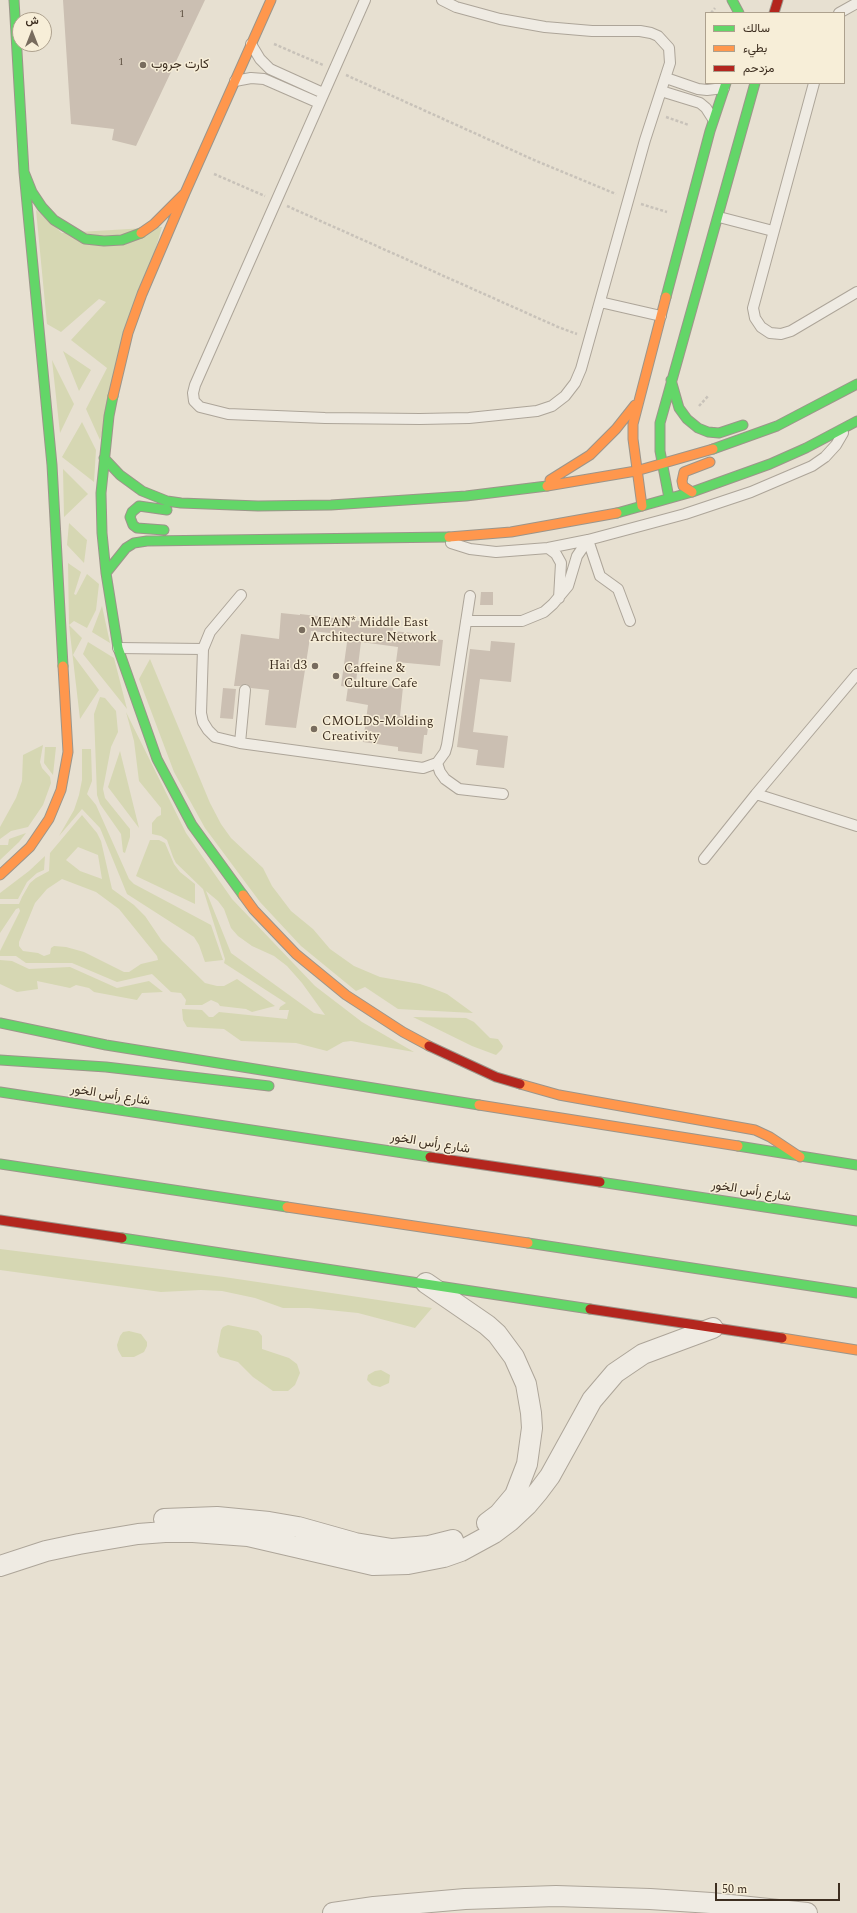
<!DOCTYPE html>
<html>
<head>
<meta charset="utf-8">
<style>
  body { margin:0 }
  #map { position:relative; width:857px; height:1913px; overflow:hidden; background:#e7e0d1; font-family:Spectral,Vazirmatn,serif }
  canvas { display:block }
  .legend { position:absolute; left:705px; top:12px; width:140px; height:72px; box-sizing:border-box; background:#f7eed8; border:1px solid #ada18e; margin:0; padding:5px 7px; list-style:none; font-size:12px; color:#3d2e20 }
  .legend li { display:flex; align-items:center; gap:8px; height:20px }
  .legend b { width:20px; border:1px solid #ada18e }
  .north { position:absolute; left:12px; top:12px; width:40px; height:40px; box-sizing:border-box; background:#f7eed8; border:1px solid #ada18e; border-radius:50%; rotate:0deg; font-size:11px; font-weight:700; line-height:16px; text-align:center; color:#3d2e20 }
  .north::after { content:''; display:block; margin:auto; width:14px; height:18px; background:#786c5e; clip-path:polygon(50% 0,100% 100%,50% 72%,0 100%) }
  .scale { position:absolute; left:715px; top:1883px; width:125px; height:18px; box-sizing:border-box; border:2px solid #3d2e20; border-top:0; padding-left:5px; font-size:12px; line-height:14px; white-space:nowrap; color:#3d2e20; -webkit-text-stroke:3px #f7eed8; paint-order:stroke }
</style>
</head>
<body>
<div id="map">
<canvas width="857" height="1913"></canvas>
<ul class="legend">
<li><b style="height:5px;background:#63d668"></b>سالك</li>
<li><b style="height:5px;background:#ff974d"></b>بطيء</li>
<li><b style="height:5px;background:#b3261e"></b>مزدحم</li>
</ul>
<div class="north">ش</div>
<div class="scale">50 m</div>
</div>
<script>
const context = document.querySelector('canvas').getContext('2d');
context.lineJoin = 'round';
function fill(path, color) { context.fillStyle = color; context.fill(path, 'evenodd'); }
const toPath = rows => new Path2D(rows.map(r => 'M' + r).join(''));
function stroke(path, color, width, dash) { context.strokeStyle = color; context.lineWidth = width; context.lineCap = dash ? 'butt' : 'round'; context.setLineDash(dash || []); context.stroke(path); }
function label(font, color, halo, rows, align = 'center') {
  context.font = font + ' Spectral,Vazirmatn,serif'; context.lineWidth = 3; context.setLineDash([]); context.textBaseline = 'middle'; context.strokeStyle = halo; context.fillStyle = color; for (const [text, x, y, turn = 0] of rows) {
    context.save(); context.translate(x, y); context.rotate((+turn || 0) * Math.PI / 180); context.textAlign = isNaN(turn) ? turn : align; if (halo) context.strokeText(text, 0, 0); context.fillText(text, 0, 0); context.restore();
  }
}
fill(toPath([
  [36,210,62,233,162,227,100,440,86,409,107,368,71,340,106,302,99,299,61,332,47,324],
  [63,351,91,370,79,391],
  [52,360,74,404,60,433],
  [82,422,96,450,94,482,62,457],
  [63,469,88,494,64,517],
  [69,523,87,540,84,563,67,545],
  [68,563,81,572,74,594,76,595,87,574,99,584,96,610,87,628,74,621,69,625,82,638,73,655,99,690,80,719,69,625],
  [102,606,110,643,92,632],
  [88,642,114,658,127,709,83,654],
  [150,659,210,803,221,824,231,838,263,868,272,886,291,911,313,929,330,949,354,966,380,977,420,984,432,988,447,994,473,1013,398,1009,365,987,356,991,301,946,260,902,205,828,174,772,139,679],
  [100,697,105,698,116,711,118,732,111,747,103,789,105,798,130,829,130,837,125,853,123,852,121,834,100,804,97,795,94,714],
  [126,712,186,833,232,899,315,986,362,1022,414,1052,351,1041,343,1042,327,1051,296,1043,241,1041,224,1029,187,1027,183,1020,182,1009,202,1010,209,1017,213,1017,219,1012,287,1019,289,1010,279,1010,280,1007,286,1003,224,963,225,959,203,889,176,863,173,857,167,840,161,836,152,834,152,823,157,817,161,815,161,808,139,781,134,741],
  [206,891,218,901,224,909,231,928,238,936,252,946,274,956,287,966,302,983,325,1015,314,1013,231,953],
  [43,745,40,762,42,768,50,777,51,783,43,805,28,827,11,831,0,839,0,827,16,798,22,781,23,755],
  [45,747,56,747,53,775,44,763],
  [82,749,91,749,92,781,87,794,96,805,129,879,134,884,211,925,223,960,205,962,199,945,194,937,127,894,100,828,82,809,59,836,74,810,79,795,82,780],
  [120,751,139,828,108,787],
  [82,815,97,833,101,841,112,889,134,905,145,916,162,941,205,983,217,986,224,986,237,979,275,1006,252,1012,246,1009,220,1006,218,1003,211,1000,202,1005,185,1005,186,1000,181,993,171,992,152,974,117,982,72,963,26,963,16,956,0,956,0,951,20,911,19,908,16,909,0,933,0,904,19,904,22,897,30,883,36,878,49,871,50,853],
  [78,847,98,855,102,879,80,871,66,860],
  [62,879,96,892,119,909,157,956,158,960,141,964,129,972,124,972,84,952,66,947,54,946,51,948,50,954,44,956,38,953,23,951,19,946,19,942,35,903,47,889],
  [26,833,19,842,0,860,0,845,8,845,9,839],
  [150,840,159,840,165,843,174,864,180,872,195,884,195,904,136,876],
  [45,856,44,870,37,873,27,882,18,899,0,899,0,893,29,871],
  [0,960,12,961,29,969,70,967,117,988,149,981,163,992,142,993,137,1000,94,992,89,988,76,985,70,988,37,981,38,989,17,992,0,984],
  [413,1017,466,1018,474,1022,490,1038,498,1039,503,1046,502,1049,496,1055,472,1046],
  [0,1249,224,1277,432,1308,415,1328,358,1313,309,1308,283,1308,255,1298,222,1291,201,1290,161,1292,0,1270],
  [228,1325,258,1331,262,1336,262,1349,289,1358,297,1364,300,1373,295,1385,288,1391,273,1391,253,1377,238,1362,220,1357,217,1352,221,1330,223,1327],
  [129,1331,141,1334,147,1342,147,1346,144,1352,134,1357,122,1357,118,1350,117,1345,120,1336,123,1332],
  [381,1370,390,1375,389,1383,380,1387,372,1385,367,1380,368,1375,375,1371]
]), '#d6d7b3');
fill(toPath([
  [63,0,205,0,136,146,112,140,114,129,71,124],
  [481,592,493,592,493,605,480,605],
  [281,613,300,615,300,614,393,625,393,631,412,633,412,637,443,640,440,666,396,662,398,647,361,642,356,682,403,687,400,716,429,720,427,735,424,735,422,754,398,751,398,747,363,742,368,705,346,701,348,687,341,686,348,635,311,631,296,728,265,725,269,690,251,688,246,684,240,686,234,686,241,634,279,639],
  [491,641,515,643,511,682,480,679,473,732,508,736,504,768,476,765,478,750,457,747,470,649,490,651],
  [223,688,236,689,233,719,220,718]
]), '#cbbfb2');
const lane = toPath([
  [365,0,195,385,193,393,194,401,200,407,228,414,325,418,420,419,469,418,537,411,552,406,565,396,575,383,581,369,645,140,670,63,669,48,658,36,651,33,640,31,592,31,545,27,500,19,456,7,442,0],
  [839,13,857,3],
  [251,44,260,59,270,69,323,93],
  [666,78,698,89,707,90,724,88],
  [235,81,251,78,264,79,319,103],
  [814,83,753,308,755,318,761,327,770,333,781,334,791,331,857,292],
  [661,91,700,103,706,108,713,119],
  [719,217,773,231],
  [600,302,661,316],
  [451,543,470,549,496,552,548,548,588,540,685,514,751,492,812,466,825,457,836,445,843,433],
  [548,548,556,554,561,563,559,598],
  [241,595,210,632,203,649,201,713,203,722,208,730,215,737,240,743,423,768,437,763,445,752,447,745,470,596],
  [466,621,522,621,544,612,553,604,568,586,577,556,588,540,600,576,618,589,630,621],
  [118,648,203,649],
  [240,743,245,690],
  [437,763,440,772,445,779,459,789,503,794],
  [756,794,857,826],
  [704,859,756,794,857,674]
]);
const street = toPath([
  [426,1283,487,1325,497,1334,514,1357,526,1384,531,1413,532,1428,527,1464,515,1495,499,1514,487,1523],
  [164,1519,217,1517,269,1522,298,1527,355,1543,392,1549,429,1546,453,1540],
  [0,1566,46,1551,79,1544,138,1534,165,1532,193,1532,248,1536,373,1565,408,1564,444,1557,461,1551,494,1533,510,1521,527,1505,538,1492,550,1476,592,1400,615,1373,643,1354,713,1328],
  [333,1913,374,1907,465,1899,556,1896,650,1899,711,1903,807,1913]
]);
const fast = toPath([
  [14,0,24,172,32,192,42,207,54,220,85,239,104,241,122,240,141,233],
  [732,0,739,13],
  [24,172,52,465,63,666],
  [666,297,710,131,726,83],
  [671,380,679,408,687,419,698,428,708,432,719,433,743,425],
  [113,396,109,416,101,493,102,533,106,573,118,648,157,759,192,825,243,895],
  [713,449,777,426,857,384],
  [104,458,120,475,142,491,167,501,181,503,258,506,331,505,466,496,547,486],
  [669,498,660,451,660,423,755,83],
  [617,513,692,492,770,464,806,448,857,421],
  [164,530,137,528,133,525,130,517,132,512,139,506,167,510],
  [106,573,126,548,134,543,147,541,449,537],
  [0,1023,106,1045,479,1105],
  [0,1060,106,1067,269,1086],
  [0,1092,430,1157],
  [738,1146,857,1165],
  [0,1164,287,1207],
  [600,1182,857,1221],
  [122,1238,590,1309],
  [528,1243,857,1293]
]);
const slow = toPath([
  [141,233,154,224,185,193,271,0],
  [113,396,128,333,142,294,185,193],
  [550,480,590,455,616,429,635,405],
  [547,486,636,471,713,449],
  [692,492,683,486,682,481,684,472,710,462],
  [642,506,633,439,633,424,666,297],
  [449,537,511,532,617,513],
  [0,875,30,847,49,819,61,790,68,752,63,666],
  [243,895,254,910,296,954,346,995,403,1032,429,1046],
  [520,1084,559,1095,755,1130,770,1137,800,1157],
  [479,1105,738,1146],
  [287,1207,528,1243],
  [782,1338,857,1350]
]);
const jam = toPath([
  [774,13,778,0],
  [429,1046,496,1077,520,1084],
  [430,1157,600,1182],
  [0,1220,122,1238],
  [590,1309,782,1338]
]);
stroke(lane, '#ada599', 12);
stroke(street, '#ada599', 22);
stroke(fast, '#9c958a', 11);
stroke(slow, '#9c958a', 11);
stroke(jam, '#9c958a', 11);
stroke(toPath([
  [711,13,715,8],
  [274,44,323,65],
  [346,75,534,160,616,194],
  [666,117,689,125],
  [214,174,265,196],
  [641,204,667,212],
  [287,206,558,327,577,334],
  [699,406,709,395]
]), '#c8c2b9', 2.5, [3, 2]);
stroke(lane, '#efebe3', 10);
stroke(street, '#efebe3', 20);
stroke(fast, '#63d668', 9);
stroke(slow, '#ff974d', 9);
stroke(jam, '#b3261e', 9);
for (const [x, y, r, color] of [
  [143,65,4,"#786c5e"],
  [302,630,4,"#786c5e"],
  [315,666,4,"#786c5e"],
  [336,676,4,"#786c5e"],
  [314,729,4,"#786c5e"]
]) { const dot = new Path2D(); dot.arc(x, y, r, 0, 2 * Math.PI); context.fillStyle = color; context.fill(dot); stroke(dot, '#f7eed8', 1.5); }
label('11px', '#605244', null, [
  ["1",182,15],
  ["1",121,63]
]);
label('13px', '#3d2e20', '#f7eed8', [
  ["كارت جروب",151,65],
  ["MEAN* Middle East",310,623],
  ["Architecture Network",310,638],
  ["Hai d3",307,666,"right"],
  ["Caffeine &",344,669],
  ["Culture Cafe",344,684],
  ["CMOLDS-Molding",322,722],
  ["Creativity",322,737]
], 'left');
label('13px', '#3d2e20', '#f7eed8', [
  ["شارع رأس الخور",110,1096,9],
  ["شارع رأس الخور",430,1144,9],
  ["شارع رأس الخور",751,1192,9]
]);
</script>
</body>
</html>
